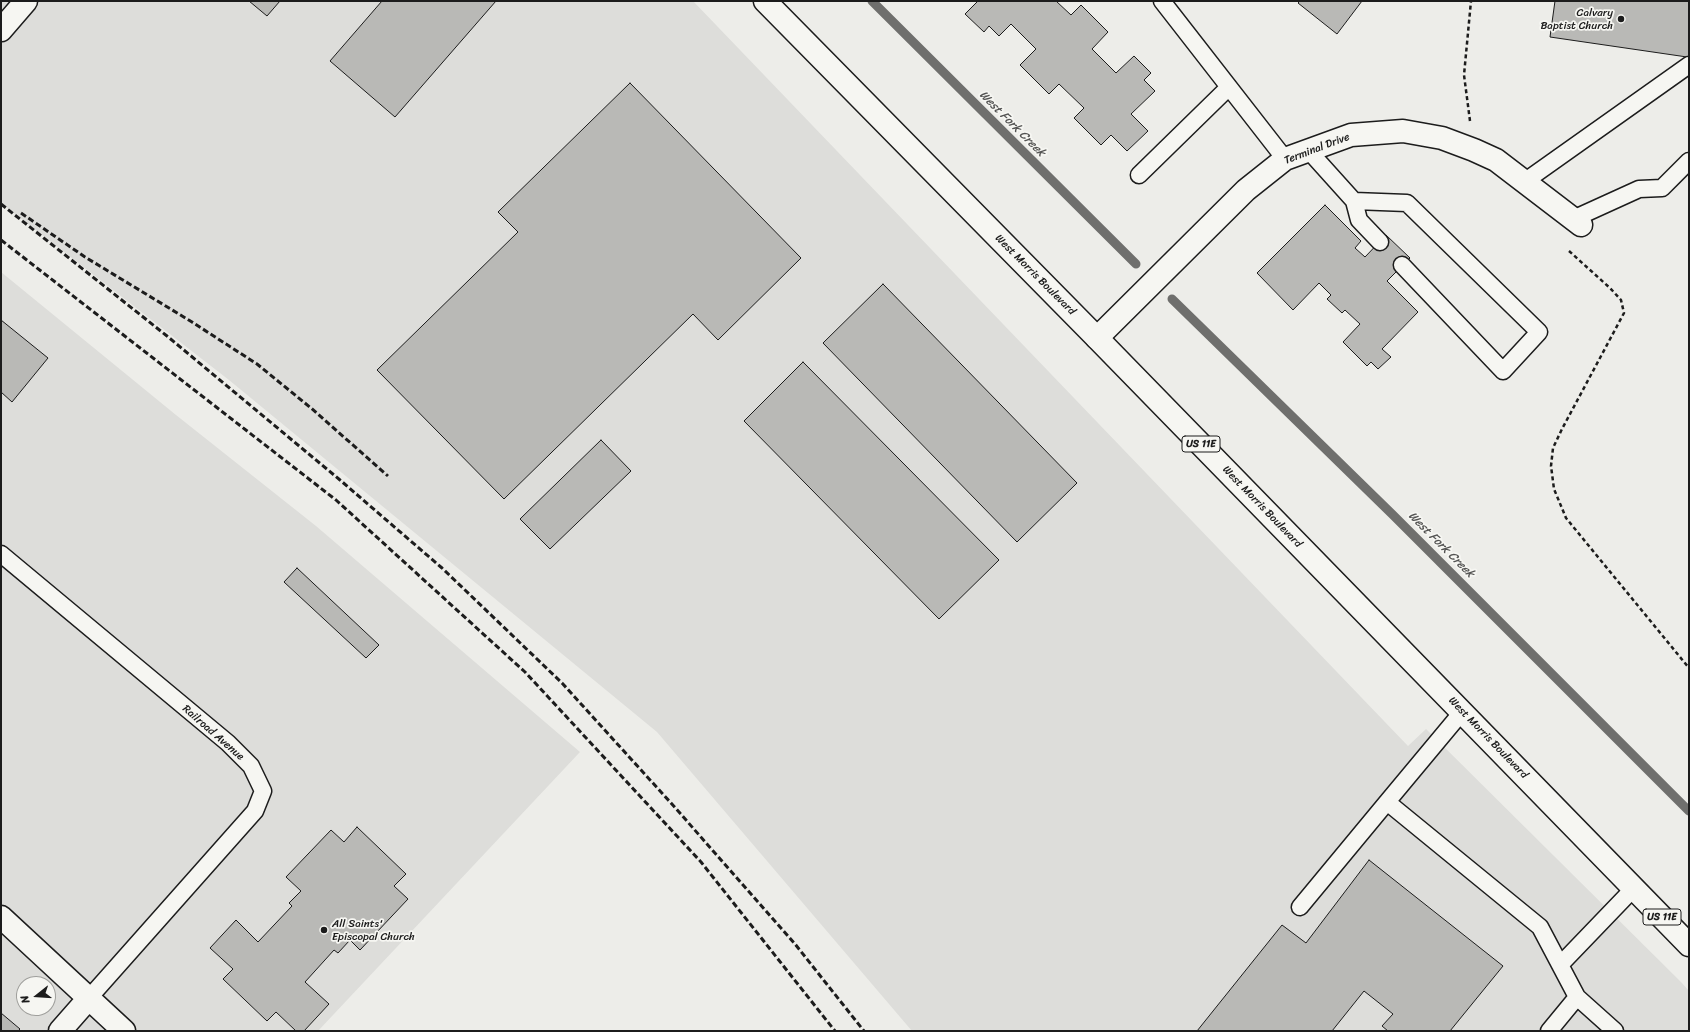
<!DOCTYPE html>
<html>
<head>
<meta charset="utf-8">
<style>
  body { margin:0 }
  #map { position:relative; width:1690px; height:1032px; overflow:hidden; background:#edede9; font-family:Sriracha,sans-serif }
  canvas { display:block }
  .frame { position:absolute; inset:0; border:2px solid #1c1c1c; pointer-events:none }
  .north { position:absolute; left:16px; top:976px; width:40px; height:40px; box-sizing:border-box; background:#f6f6f2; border:1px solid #9f9f9c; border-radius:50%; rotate:253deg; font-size:11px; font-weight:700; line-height:16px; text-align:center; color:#1c1c1c }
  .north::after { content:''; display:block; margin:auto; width:14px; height:18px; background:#1c1c1c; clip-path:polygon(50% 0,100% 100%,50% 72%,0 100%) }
</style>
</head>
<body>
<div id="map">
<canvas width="1690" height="1032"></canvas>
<div class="frame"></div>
<div class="north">N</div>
</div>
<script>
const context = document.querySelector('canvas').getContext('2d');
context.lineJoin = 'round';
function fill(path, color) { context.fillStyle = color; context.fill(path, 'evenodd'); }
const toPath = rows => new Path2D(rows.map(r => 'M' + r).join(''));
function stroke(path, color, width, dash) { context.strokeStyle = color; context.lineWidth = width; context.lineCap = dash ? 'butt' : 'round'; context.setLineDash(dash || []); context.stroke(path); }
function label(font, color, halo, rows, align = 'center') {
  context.font = font + ' Sriracha,sans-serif'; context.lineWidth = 3.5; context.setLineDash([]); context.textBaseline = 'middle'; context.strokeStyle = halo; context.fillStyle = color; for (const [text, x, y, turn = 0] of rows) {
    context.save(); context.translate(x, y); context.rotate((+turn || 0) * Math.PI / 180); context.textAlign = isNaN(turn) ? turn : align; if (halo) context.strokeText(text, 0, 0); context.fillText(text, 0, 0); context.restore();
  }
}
fill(toPath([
  [1,1,693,1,1408,746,1426,729,1681,982,1689,991,1689,1031,912,1031,657,732,229,380,1,203],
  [1,272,176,415,316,526,580,752,318,1031,1,1031],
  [24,984,48,984,48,1008,24,1008]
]), '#ddddda');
stroke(toPath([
  [872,1,1136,264],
  [1172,299,1393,515,1689,811]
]), '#6f6f6d', 9);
const building = toPath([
  [249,1,280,1,267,16,249,1],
  [382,1,496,1,395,117,330,61,382,1],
  [978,1,1056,1,1071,15,1081,5,1108,32,1092,49,1116,73,1134,56,1151,73,1144,80,1155,91,1131,114,1148,131,1127,151,1111,135,1101,145,1074,118,1084,108,1059,84,1049,94,1020,65,1036,49,1011,24,999,36,989,26,984,32,965,14,978,1],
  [1300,1,1362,1,1337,34,1298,3,1300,1],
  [1555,1,1689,1,1689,55,1687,57,1550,37,1555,1],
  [630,83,801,258,718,340,693,314,504,499,377,370,518,232,498,212,630,83],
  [1325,205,1361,241,1355,248,1365,257,1386,235,1410,258,1387,281,1418,312,1382,349,1391,357,1378,369,1371,362,1367,366,1343,342,1360,324,1345,310,1342,313,1327,299,1331,295,1319,283,1293,310,1257,273,1325,205],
  [883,284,1077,483,1017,542,823,343,883,284],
  [1,320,48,358,12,402,1,392,1,320],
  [803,362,999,560,939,619,744,421,803,362],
  [601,440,631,471,550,549,520,519,601,440],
  [297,568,379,645,366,658,284,582,297,568],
  [357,827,406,874,394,886,408,899,360,950,350,940,338,953,334,950,305,982,329,1004,304,1031,296,1031,276,1012,267,1021,223,979,233,969,210,948,236,920,258,942,292,906,289,903,301,891,286,877,331,830,344,842,357,827],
  [1369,860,1503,966,1450,1031,1388,1031,1382,1026,1393,1014,1364,991,1332,1031,1197,1031,1282,925,1306,943,1369,860],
  [1,1013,20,1029,18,1031,1,1031,1,1013]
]);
fill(building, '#b9b9b6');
stroke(building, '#1c1c1c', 1);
const service = toPath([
  [1162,1,1285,159],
  [1309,151,1354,201,1407,203,1539,332,1503,371,1402,265],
  [1139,175,1229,87],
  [1524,182,1689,65],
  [1354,201,1359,220,1380,242],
  [1573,219,1639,189,1662,188,1689,161],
  [1,554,228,743,251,766,263,791,255,811,89,998],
  [1387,802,1462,712],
  [1300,907,1387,802,1540,927,1577,997,1615,1031],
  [1560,965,1634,888],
  [1549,1031,1577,997]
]);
const minor = toPath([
  [1,30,26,1],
  [1097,338,1246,190,1285,159,1351,135,1403,131,1442,138,1474,150,1496,160,1581,225],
  [1,917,124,1031],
  [60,1031,89,998]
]);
const primary = toPath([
  [765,1,1097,338,1689,945]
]);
stroke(service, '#1c1c1c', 19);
stroke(minor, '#1c1c1c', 25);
stroke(primary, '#1c1c1c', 25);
stroke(toPath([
  [1470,121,1464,75,1471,1],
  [1569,251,1610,288,1621,300,1624,313,1562,429,1553,448,1551,466,1554,489,1566,518,1689,668]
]), '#1c1c1c', 2.5, [4, 3]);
stroke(service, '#f6f6f2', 16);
stroke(minor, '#f6f6f2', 22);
stroke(primary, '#f6f6f2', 22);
stroke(toPath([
  [1,204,167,336,340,480,442,568,562,683,671,803,795,944,864,1031],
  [21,213,85,257,192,322,257,364,311,408,388,476],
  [1,240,336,500,525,672,701,862,835,1031]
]), '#1c1c1c', 3, [6, 3]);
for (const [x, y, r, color] of [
  [1621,19,4,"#1c1c1c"],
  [324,930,4,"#1c1c1c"]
]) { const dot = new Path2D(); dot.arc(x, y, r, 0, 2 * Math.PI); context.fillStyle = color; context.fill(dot); stroke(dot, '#f6f6f2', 1.5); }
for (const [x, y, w] of [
  [1201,444,38],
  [1662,917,38]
]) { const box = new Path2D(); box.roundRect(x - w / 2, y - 8, w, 16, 3); context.fillStyle = '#f6f6f2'; context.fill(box); stroke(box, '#1c1c1c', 1); }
label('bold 10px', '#1c1c1c', null, [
  ["US 11E",1201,444],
  ["US 11E",1662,917]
]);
label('11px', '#1c1c1c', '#f6f6f2', [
  ["Calvary",1613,13],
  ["Baptist Church",1613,26],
  ["All Saints'",332,924,"left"],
  ["Episcopal Church",332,937,"left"]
], 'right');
label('11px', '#1c1c1c', '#f6f6f2', [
  ["Terminal Drive",1317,149,-21],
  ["West Morris Boulevard",1035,275,45],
  ["West Morris Boulevard",1262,507,46],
  ["Railroad Avenue",213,733,41],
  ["West Morris Boulevard",1488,738,46]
]);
label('italic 12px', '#535352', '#f6f6f2', [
  ["West Fork Creek",1012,124,45],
  ["West Fork Creek",1441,545,45]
]);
</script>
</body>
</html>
